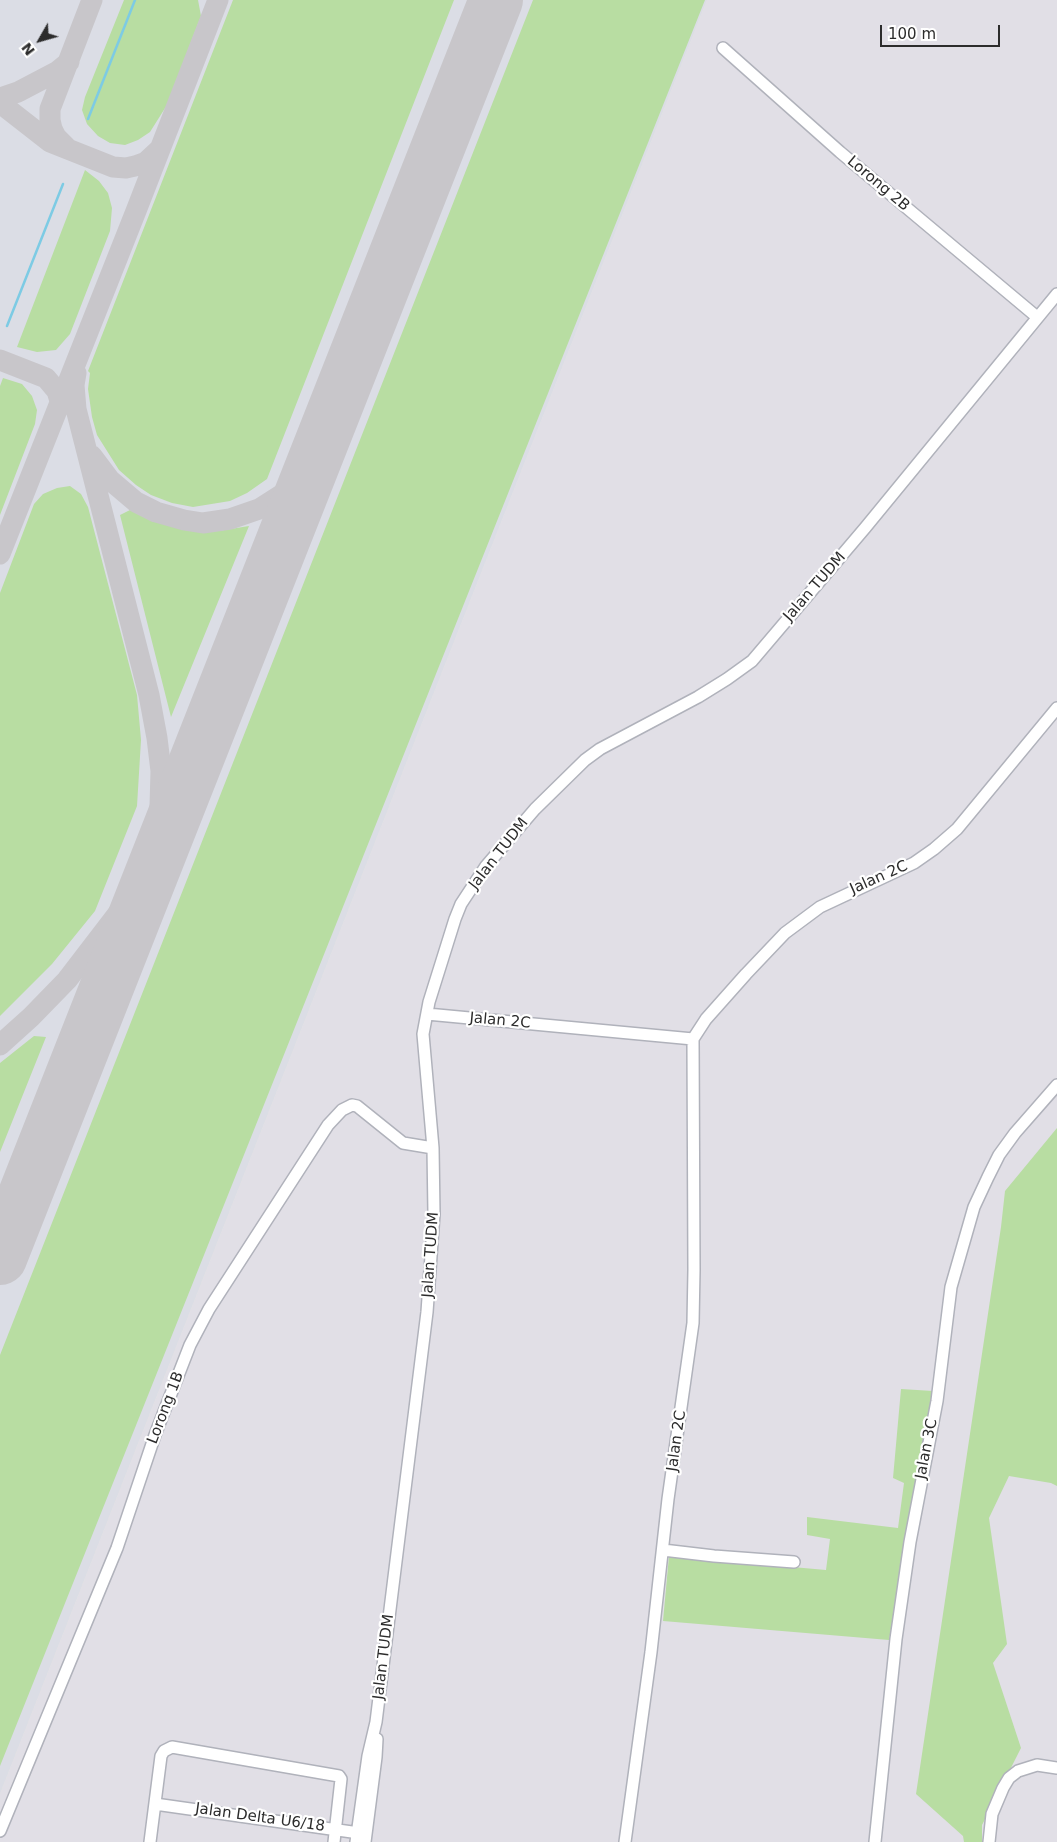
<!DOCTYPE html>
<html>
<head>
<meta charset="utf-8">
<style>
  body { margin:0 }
  #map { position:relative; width:1057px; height:1842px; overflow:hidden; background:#ece7e0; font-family:"DejaVu Sans",sans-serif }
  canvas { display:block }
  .north { position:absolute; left:15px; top:15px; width:50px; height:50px; -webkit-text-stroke:4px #fff; paint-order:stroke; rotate:232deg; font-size:14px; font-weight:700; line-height:20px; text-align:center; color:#2c2c2c }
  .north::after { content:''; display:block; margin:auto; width:18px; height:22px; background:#2c2c2c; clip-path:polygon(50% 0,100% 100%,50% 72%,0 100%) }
  .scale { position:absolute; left:880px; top:25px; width:120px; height:22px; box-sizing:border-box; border:2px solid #2c2c2c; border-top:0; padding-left:6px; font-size:15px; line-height:18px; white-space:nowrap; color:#2c2c2c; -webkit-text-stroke:4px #fff; paint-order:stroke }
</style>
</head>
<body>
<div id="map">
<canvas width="1057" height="1842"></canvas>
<div class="north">N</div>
<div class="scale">100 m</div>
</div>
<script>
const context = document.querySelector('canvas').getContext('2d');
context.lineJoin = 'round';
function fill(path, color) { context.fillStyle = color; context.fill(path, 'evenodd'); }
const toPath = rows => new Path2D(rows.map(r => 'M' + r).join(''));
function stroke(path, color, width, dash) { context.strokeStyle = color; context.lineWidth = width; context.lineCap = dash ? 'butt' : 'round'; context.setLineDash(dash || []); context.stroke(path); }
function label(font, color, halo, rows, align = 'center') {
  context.font = font + ' "DejaVu Sans",sans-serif'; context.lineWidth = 4.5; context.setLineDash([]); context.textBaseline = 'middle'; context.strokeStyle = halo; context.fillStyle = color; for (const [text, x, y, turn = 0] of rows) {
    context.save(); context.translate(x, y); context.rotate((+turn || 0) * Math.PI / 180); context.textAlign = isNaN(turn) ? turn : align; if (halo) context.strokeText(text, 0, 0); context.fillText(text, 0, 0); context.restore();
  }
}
fill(toPath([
  [707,0,1057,0,1057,1842,0,1842,0,1794]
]), '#e1dfe6');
fill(toPath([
  [0,0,707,0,0,1794]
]), '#dbdde5');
fill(toPath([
  [124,0,198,0,201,16,167,105,150,132,138,140,125,145,110,143,98,136,87,124,82,110,85,97],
  [233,0,454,0,267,479,247,493,230,501,193,507,172,503,151,495,136,485,119,470,97,435,92,417,88,389,90,373,88,371],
  [533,0,705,0,0,1766,0,1355],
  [85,170,99,181,108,193,112,208,110,231,70,334,56,350,37,352,17,347],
  [3,378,22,384,32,396,37,410,35,424,0,515,0,386],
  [70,486,81,494,88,507,137,695,141,740,137,806,95,911,52,964,0,1016,0,593,34,504,43,494,57,488],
  [130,510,153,520,183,529,218,531,249,526,171,717,120,515],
  [34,1036,46,1037,0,1152,0,1063],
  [1057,1128,1057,1486,1051,1483,1009,1476,989,1518,1007,1644,993,1663,1021,1748,982,1825,982,1842,964,1842,963,1836,916,1794,1001,1227,1005,1191],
  [901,1389,933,1391,889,1640,663,1621,669,1556,826,1570,830,1539,807,1535,807,1517,898,1528,904,1483,893,1478]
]), '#b8dda2');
stroke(toPath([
  [88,119,135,0],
  [7,326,63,184]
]), '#7dcbe4', 2.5);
stroke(toPath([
  [0,98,18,92,58,71,69,62],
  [0,103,50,142,113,167,126,168,135,166,146,162,160,149],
  [66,147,56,137,52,129,50,120,50,109,92,0],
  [0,360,46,378,57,391,60,401],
  [76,373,74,385,76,409,149,695,157,738,161,771,160,806,157,834,144,891],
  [92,456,110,480,136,502,156,512,184,520,203,523,230,519,259,509,284,493,298,480,309,466,324,437],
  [0,554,136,211,218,0],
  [0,1045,31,1017,67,980,123,907,145,871]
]), '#c8c6ca', 21);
stroke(toPath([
  [0,1258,496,0]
]), '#c8c6ca', 54);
const minor = toPath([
  [723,48,840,152,1037,317],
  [427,1014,693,1039],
  [663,1550,714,1556,794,1562],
  [155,1804,366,1834],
  [0,1831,117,1548,155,1435,190,1345,209,1309,328,1125,342,1110,352,1105,357,1106,403,1143,433,1148],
  [150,1842,161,1756,164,1751,172,1747,339,1776,341,1779,334,1842],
  [356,1842,368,1756,376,1722,427,1312,434,1214,433,1148,423,1034,429,1002,455,919,461,904,486,866,535,809,585,760,600,749,698,697,727,679,752,661,865,528,1057,294],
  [365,1842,376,1757,377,1739],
  [625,1842,651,1652,668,1499,693,1323,694,1270,693,1039,706,1019,746,974,785,933,820,907,914,863,934,849,957,829,1057,708],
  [875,1842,896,1639,910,1542,937,1401,951,1287,974,1207,988,1177,999,1155,1015,1133,1057,1085],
  [989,1842,992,1814,1003,1788,1009,1778,1018,1771,1037,1765,1057,1768]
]);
stroke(minor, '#b0b2bb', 14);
stroke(minor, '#fff', 11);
label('15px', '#2c2c2c', '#fff', [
  ["Lorong 2B",878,184,40],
  ["Jalan TUDM",815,587,-49],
  ["Jalan TUDM",499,854,-52],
  ["Jalan 2C",879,878,-24],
  ["Jalan 2C",500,1021,5],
  ["Jalan TUDM",431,1255,-86],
  ["Lorong 1B",166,1408,-69],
  ["Jalan 2C",677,1441,-82],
  ["Jalan 3C",927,1449,-79],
  ["Jalan TUDM",384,1657,-83],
  ["Jalan Delta U6/18",260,1818,8]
]);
</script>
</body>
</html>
